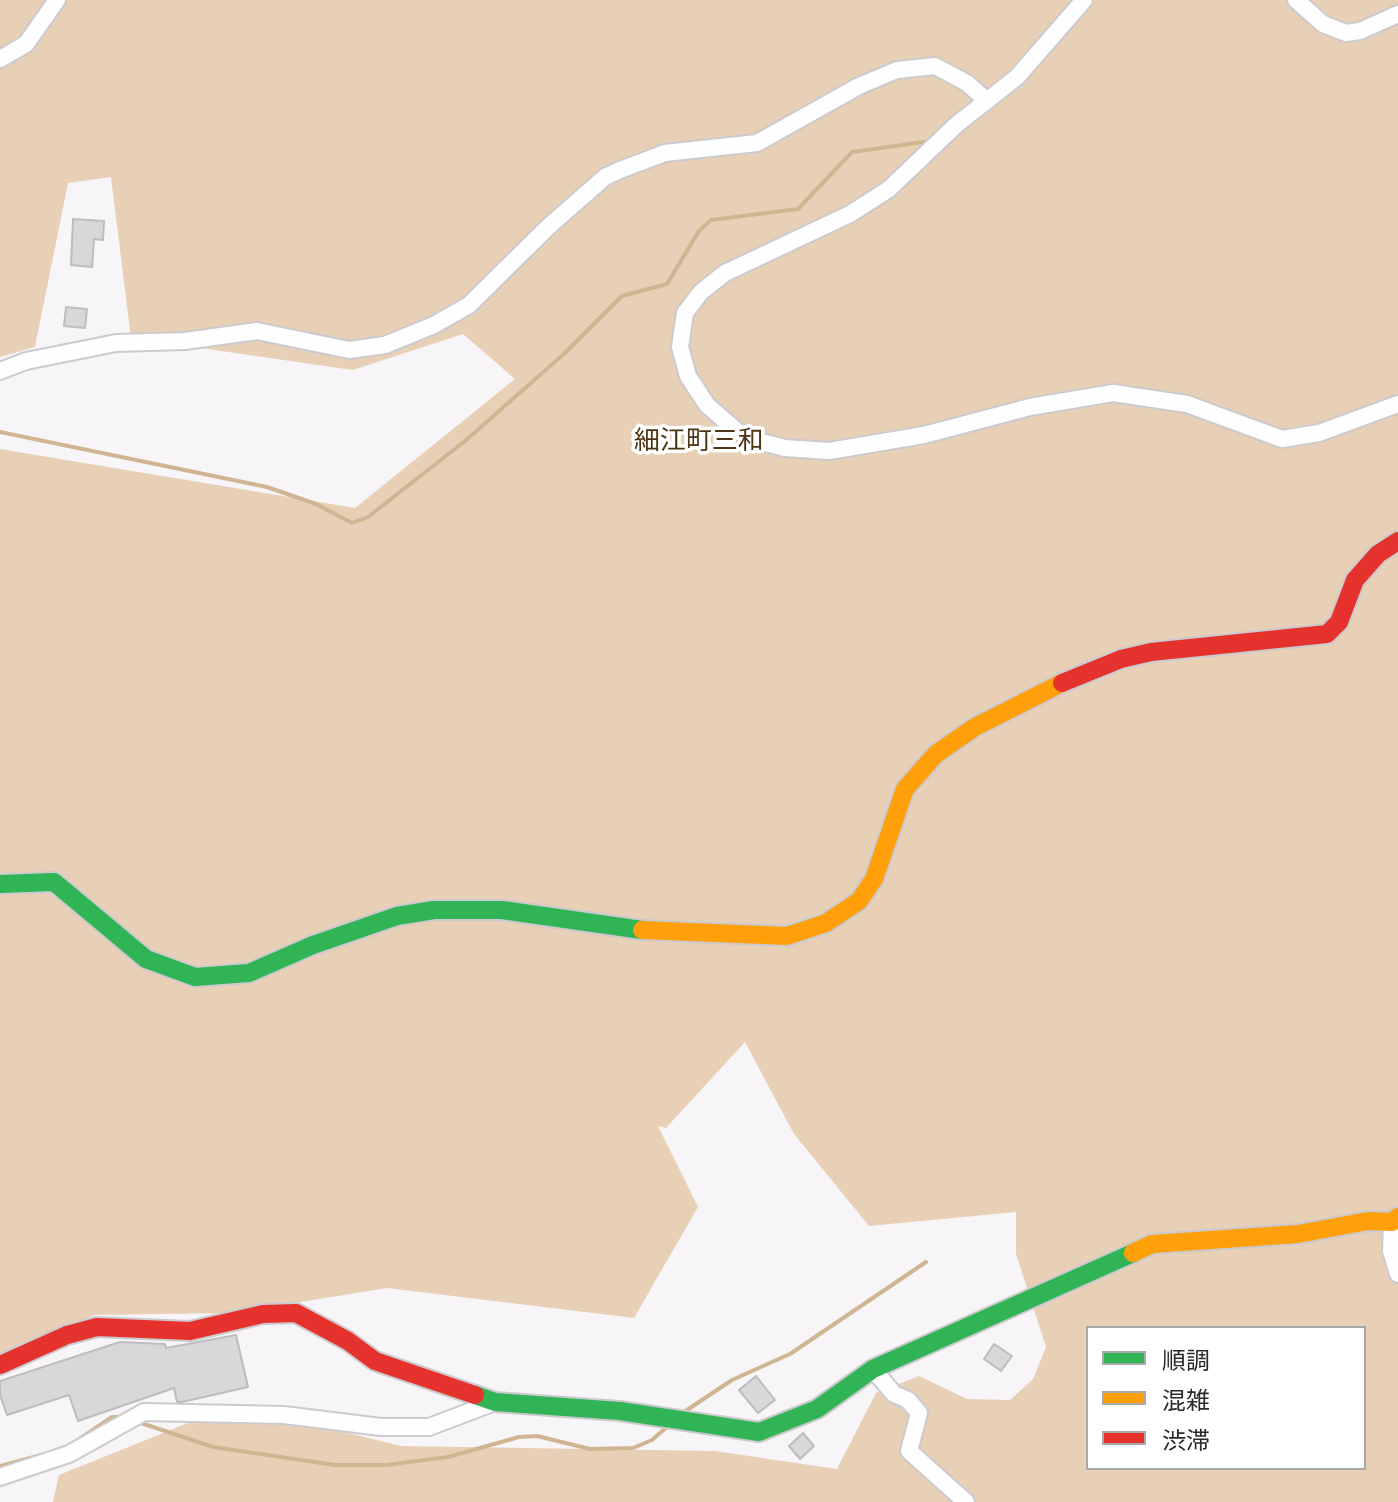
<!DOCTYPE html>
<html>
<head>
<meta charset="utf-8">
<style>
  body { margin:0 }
  #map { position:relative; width:1398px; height:1502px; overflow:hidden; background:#f7f5f8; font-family:"Work Sans","Noto Sans JP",sans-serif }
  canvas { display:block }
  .legend { position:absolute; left:1086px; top:1326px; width:280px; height:144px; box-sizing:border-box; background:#fff; border:2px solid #aaa9aa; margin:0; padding:10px 14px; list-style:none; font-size:24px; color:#2a292b }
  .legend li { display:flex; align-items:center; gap:16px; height:40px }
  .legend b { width:40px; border:2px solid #aaa9aa }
</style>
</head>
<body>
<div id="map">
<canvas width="1398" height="1502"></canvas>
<ul class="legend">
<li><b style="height:10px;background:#30b455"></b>順調</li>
<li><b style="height:10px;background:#ff9f0a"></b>混雑</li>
<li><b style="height:10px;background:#e5322d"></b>渋滞</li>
</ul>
</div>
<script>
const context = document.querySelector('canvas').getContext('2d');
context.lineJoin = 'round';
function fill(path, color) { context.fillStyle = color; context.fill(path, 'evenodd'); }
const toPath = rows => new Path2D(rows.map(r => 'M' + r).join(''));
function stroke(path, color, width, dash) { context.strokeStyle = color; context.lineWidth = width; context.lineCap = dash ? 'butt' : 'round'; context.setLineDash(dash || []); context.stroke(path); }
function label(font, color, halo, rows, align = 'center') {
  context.font = font + ' "Work Sans","Noto Sans JP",sans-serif'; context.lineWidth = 7; context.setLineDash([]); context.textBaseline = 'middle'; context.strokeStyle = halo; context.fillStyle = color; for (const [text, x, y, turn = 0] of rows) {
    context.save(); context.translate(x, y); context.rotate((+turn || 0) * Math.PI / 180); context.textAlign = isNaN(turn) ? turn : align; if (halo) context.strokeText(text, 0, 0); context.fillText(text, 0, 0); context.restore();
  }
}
fill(toPath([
  [0,0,1398,0,1398,1502,53,1502,59,1475,188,1423,248,1422,332,1429,401,1446,715,1451,837,1469,876,1393,919,1376,967,1399,1010,1400,1033,1379,1046,1347,1016,1254,1016,1212,869,1226,794,1134,745,1042,666,1128,658,1126,698,1207,634,1318,387,1288,232,1313,94,1315,0,1359,0,449,355,508,515,379,463,334,353,370,131,338,111,177,68,183,35,347,0,357],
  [1088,1328,1364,1328,1364,1468,1088,1468]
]), '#e8d0b6');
stroke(toPath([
  [0,432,267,487,316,504,352,523,368,517,465,441,565,353,622,296,667,284,699,231,711,220,798,209,852,152,931,141],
  [684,1412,732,1380,790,1354,926,1262],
  [138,1422,213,1447,335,1465,386,1465,448,1457,519,1437,537,1436,590,1449,633,1448,652,1440,668,1426],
  [78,1440,112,1417,122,1417],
  [0,1466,45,1454]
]), '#d0b592', 4);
const building = toPath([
  [73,219,104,221,103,240,94,239,92,267,71,265,73,219],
  [66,307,87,309,85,328,64,326,66,307],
  [236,1335,248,1387,182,1402,177,1402,174,1388,78,1421,69,1395,7,1415,0,1395,0,1381,120,1342,165,1344,166,1348,236,1335],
  [994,1344,1012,1356,1001,1371,984,1359,994,1344],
  [756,1376,775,1400,758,1413,739,1390,756,1376],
  [803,1433,814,1446,800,1459,789,1446,803,1433]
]);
fill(building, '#d8d7d9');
stroke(building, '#bebcbf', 2);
const street = toPath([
  [1084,0,1017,77,956,125,889,189,850,214,725,273,701,292,685,313,680,347,688,376,707,405,738,432,758,441,785,448,829,451,924,435,1030,407,1113,393,1187,404,1282,439,1319,433,1398,404],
  [1296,0,1323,24,1346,33,1360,31,1398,14],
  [0,59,26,44,57,0],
  [0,371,26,361,116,343,185,341,257,331,349,350,385,345,434,325,469,305,548,227,605,177,620,170,665,153,757,143,859,86,897,70,935,66,967,83,987,101],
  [1392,1222,1391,1251,1398,1274],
  [873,1369,894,1394,908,1400,919,1413,909,1451,966,1502],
  [0,1477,69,1454,144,1412,284,1415,381,1427,429,1427,495,1402]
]);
const fast = toPath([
  [0,884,54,882,146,959,195,977,249,973,313,945,397,916,434,910,502,910,642,930],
  [475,1395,495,1402,620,1411,759,1432,817,1409,873,1369,1133,1253]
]);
const slow = toPath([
  [642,930,787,936,826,923,859,901,874,879,905,789,936,754,975,727,1062,683],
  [1133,1253,1152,1244,1298,1234,1368,1221,1392,1222,1398,1217]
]);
const jam = toPath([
  [1062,683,1121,659,1151,652,1327,634,1339,622,1355,580,1378,554,1398,541],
  [0,1365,67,1335,97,1327,190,1331,263,1314,296,1313,348,1341,375,1361,475,1395]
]);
stroke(street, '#cccacd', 20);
stroke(fast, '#cccacd', 22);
stroke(slow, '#cccacd', 22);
stroke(jam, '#cccacd', 22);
stroke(street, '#fefefe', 16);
stroke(fast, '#30b455', 18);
stroke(slow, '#ff9f0a', 18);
stroke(jam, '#e5322d', 18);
label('26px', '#4e3513', '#fff', [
  ["細江町三和",699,441]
]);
</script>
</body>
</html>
